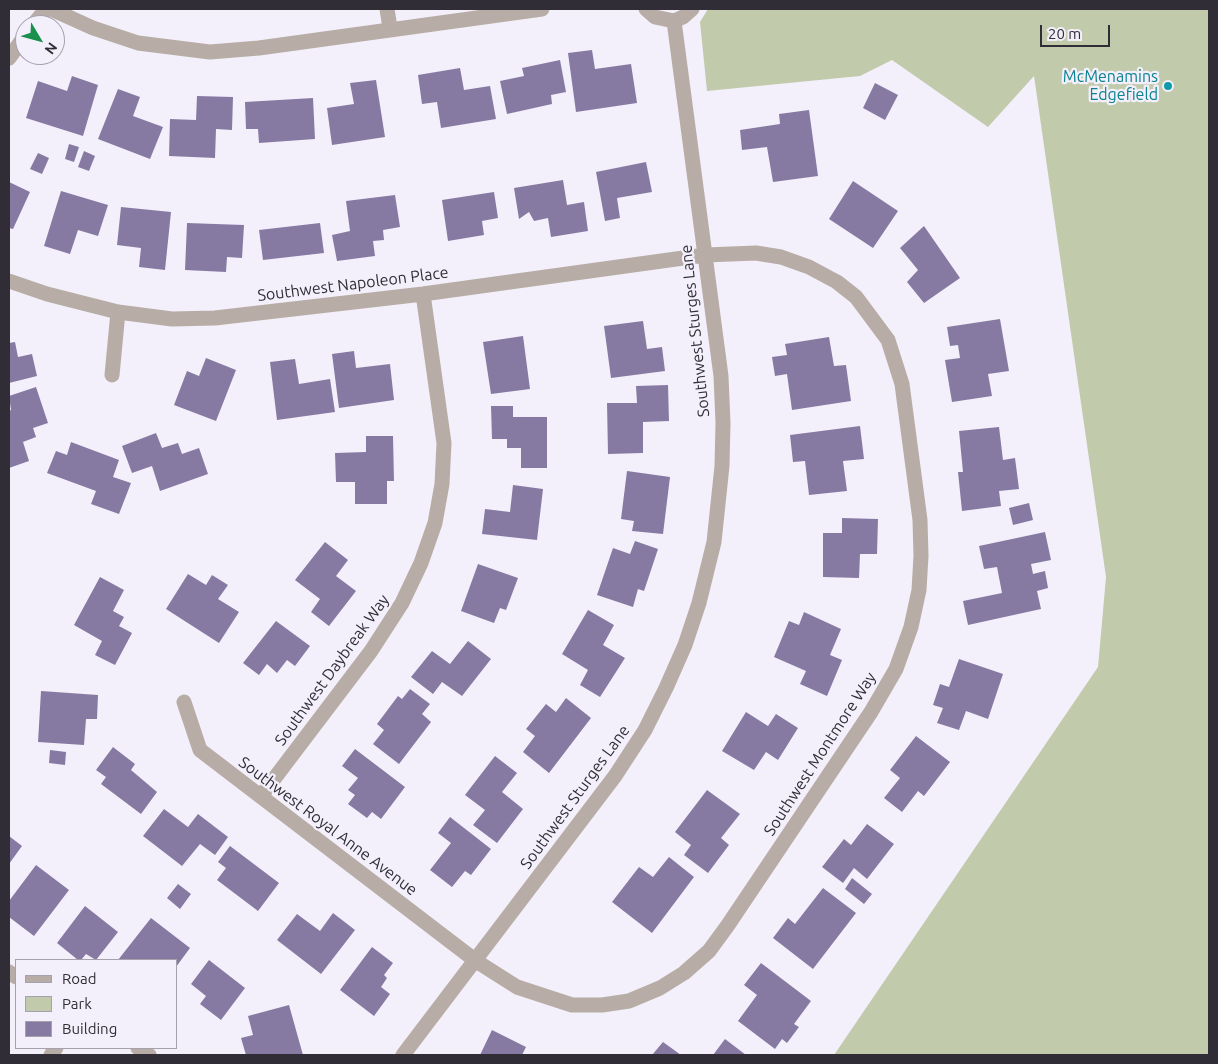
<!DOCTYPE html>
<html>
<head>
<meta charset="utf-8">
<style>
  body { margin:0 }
  #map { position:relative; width:1218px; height:1064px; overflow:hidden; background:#f3f0fb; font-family:Ubuntu,sans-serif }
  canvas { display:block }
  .frame { position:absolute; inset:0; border:10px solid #302d37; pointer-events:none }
  .legend { position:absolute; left:15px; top:959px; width:162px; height:90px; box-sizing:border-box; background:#f3f0fb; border:1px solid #a5a2ad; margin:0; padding:6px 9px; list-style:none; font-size:15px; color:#302d37 }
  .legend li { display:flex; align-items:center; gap:10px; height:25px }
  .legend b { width:25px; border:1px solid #a5a2ad }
  .north { position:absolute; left:15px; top:15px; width:50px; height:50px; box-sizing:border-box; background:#f3f0fb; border:1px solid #a5a2ad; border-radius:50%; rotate:127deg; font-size:14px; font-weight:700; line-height:20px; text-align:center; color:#302d37 }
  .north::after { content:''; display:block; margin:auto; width:18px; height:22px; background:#19904c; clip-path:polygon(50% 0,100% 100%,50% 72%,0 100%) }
  .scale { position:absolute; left:1040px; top:25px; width:70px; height:22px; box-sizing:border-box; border:2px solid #302d37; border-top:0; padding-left:6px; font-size:15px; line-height:18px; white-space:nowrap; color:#302d37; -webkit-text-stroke:4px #f3f0fb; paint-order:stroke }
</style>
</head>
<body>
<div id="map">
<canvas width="1218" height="1064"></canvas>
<div class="frame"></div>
<ul class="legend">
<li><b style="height:6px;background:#b8ada6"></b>Road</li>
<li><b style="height:14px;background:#c2caac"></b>Park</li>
<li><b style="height:14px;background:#877aa2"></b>Building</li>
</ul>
<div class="north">N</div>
<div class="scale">20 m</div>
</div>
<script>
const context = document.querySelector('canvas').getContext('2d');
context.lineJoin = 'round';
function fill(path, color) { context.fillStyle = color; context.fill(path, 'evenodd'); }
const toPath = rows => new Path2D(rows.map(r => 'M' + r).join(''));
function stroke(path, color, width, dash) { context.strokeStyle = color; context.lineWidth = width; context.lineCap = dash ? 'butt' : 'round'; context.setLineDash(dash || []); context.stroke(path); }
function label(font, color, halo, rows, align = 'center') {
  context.font = font + ' Ubuntu,sans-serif'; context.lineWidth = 4.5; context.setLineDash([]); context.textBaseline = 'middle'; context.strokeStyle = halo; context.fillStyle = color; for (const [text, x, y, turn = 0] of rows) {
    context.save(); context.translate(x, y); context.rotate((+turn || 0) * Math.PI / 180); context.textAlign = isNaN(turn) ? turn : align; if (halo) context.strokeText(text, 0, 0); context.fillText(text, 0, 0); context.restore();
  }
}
fill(toPath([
  [708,9,1209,9,1209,1055,834,1055,1098,667,1106,577,1034,76,988,127,892,60,860,76,707,91,700,22]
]), '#c2caac');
fill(toPath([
  [592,50,595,69,631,64,637,103,576,112,568,53],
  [560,60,566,92,551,95,552,104,507,114,500,81,524,76,522,68],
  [460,68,464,90,490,86,496,119,441,128,437,102,422,104,418,75],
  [72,76,98,85,83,136,26,118,38,81,67,91],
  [376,80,385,137,332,145,327,108,354,104,350,83],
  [875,83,898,95,885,120,863,108],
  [118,89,140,97,133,116,163,127,150,159,98,139],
  [197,96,233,97,232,130,216,129,215,158,169,156,170,119,196,120],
  [313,98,315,139,259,143,258,129,246,129,245,102],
  [809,110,818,176,773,182,767,147,742,150,740,130,780,124,779,114],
  [69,144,79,147,74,162,65,159],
  [84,151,95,156,89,171,78,167],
  [38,153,49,158,42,174,30,169],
  [646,162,652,192,617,198,620,218,605,221,596,172],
  [563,180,567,205,584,202,588,231,551,237,548,218,534,221,529,212,519,219,514,188],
  [853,181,898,211,873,248,829,219],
  [9,182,30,192,13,229,9,228],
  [61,191,108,205,98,236,78,230,70,254,44,246],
  [494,192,498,218,482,221,484,235,448,241,442,200],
  [395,195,400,227,383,230,384,240,373,241,375,256,337,261,332,235,350,231,346,201],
  [121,207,171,212,165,270,139,267,141,248,117,245],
  [187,223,244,225,242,258,227,257,226,272,185,270],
  [320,223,324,253,263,260,259,230],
  [924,226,960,278,924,303,907,282,918,270,900,248],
  [1000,319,1009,371,988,374,992,396,952,402,945,360,960,358,958,345,950,346,947,327],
  [643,321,647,349,662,347,665,371,611,378,604,326],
  [523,336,530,389,491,394,483,342],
  [829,337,834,366,846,365,851,401,792,410,787,374,775,376,772,357,787,355,785,344],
  [15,342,18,357,32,354,37,376,9,383,9,343],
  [354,351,356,368,390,364,394,400,339,408,332,354],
  [206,358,236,370,216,421,174,405,187,371,199,376],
  [295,359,299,384,330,379,335,412,277,420,270,362],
  [668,385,669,421,643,422,643,453,608,454,607,403,637,403,636,386],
  [36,387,48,423,33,428,36,437,23,442,29,461,9,468,9,411,11,410,9,396],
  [491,406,513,406,513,417,547,417,547,468,521,468,521,448,507,448,507,439,492,439],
  [860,426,864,459,843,461,847,491,809,495,805,461,793,462,790,435],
  [999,427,1003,460,1015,458,1019,489,999,491,1001,506,962,511,958,472,963,472,959,431],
  [156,433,162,448,178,443,182,454,199,448,208,474,160,491,152,466,132,473,122,446],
  [366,436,393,436,394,481,387,481,387,504,355,504,355,482,336,482,335,453,366,452],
  [71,442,119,460,113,477,131,483,119,514,91,504,96,491,47,473,56,451,67,455],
  [627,471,670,477,663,534,632,531,634,521,621,519],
  [513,485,543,489,537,540,482,534,485,509,510,512],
  [1029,503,1033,520,1013,525,1009,508],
  [842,518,878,519,877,554,860,554,859,578,823,577,823,533,842,533],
  [1045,532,1051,560,1031,564,1033,574,1045,571,1048,588,1037,591,1041,609,968,625,963,601,1002,593,997,567,984,569,979,546],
  [635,541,658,549,644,591,638,589,633,607,597,595,613,548,630,554],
  [325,542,348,560,336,576,356,591,329,626,311,612,320,599,295,580],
  [478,564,518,578,506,610,500,608,494,623,461,611],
  [188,574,206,585,212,575,228,585,218,599,239,612,219,643,166,609],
  [100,577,124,590,113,611,124,617,119,626,132,633,115,665,95,655,102,641,74,625],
  [588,610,614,625,603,645,625,658,600,697,580,685,588,670,562,654],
  [804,612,841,629,830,655,842,660,827,696,800,684,806,671,774,657,789,621,799,625],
  [276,621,310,646,295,666,287,660,277,673,267,664,259,675,243,663],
  [468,641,491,659,462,696,442,682,433,694,411,677,432,651,450,664],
  [959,659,1003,674,988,719,966,711,959,730,937,723,943,708,933,705,940,684,949,687],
  [410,689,430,704,422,714,431,722,399,764,373,744,384,730,377,724,398,696,402,699],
  [41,691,98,695,97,719,86,719,84,745,38,742],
  [566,698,591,718,549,773,523,752,535,736,526,729,546,704,556,712],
  [746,712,768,726,776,714,798,728,778,760,766,752,754,770,722,751],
  [916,736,950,762,924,796,918,791,902,812,884,798,900,778,890,770],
  [113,747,135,764,131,770,157,792,141,814,101,784,106,777,96,770],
  [355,749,405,787,381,819,372,812,367,818,348,804,355,795,348,790,358,778,342,766],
  [50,750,66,752,65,765,49,763],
  [495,756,517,773,502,792,523,809,497,843,473,825,485,810,465,795],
  [707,790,740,814,721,838,729,845,708,873,684,855,691,845,675,832],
  [164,809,188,827,198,814,228,837,215,855,200,844,182,866,143,836],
  [450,817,491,849,471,875,465,871,452,887,430,870,451,843,438,833],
  [867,824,894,844,867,879,854,868,843,883,822,867,844,839,851,845],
  [9,836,22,846,9,864],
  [230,846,279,883,258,911,217,880,226,868,218,862],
  [669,857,694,877,652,933,612,902,639,867,653,877],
  [36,865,69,890,34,936,9,917,9,901],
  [852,878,872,894,864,904,845,889],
  [178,884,191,894,180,909,167,898],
  [823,888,856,913,813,969,773,938,788,918,795,924],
  [85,906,118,932,96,960,86,954,81,960,78,960,57,943],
  [333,913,355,930,321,974,277,940,297,914,320,931],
  [151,918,190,948,176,967,176,960,118,960],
  [372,947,393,963,384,975,387,978,381,987,390,994,374,1016,340,990],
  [209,960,245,988,221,1020,200,1004,206,996,191,984],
  [761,963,811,1001,794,1024,799,1027,787,1043,782,1039,775,1049,738,1021,757,995,744,985],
  [289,1005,303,1055,246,1055,241,1038,253,1035,248,1016],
  [492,1030,526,1047,522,1055,480,1055],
  [725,1039,746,1055,713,1055],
  [663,1042,681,1055,652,1055]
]), '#877aa2');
stroke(toPath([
  [51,9,93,28,138,43,210,52,259,48,542,9],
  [387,9,390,28],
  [646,9,655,17,674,21,683,17,692,9],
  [33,25,46,9],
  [9,58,25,36],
  [9,281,47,294,118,312,172,319,215,318,423,294,705,255,756,253,781,257,809,267,837,282,856,297,888,340,902,384,920,520,921,556,919,590,911,627,896,669,871,712,728,925,709,951,684,973,660,988,629,1001,602,1005,572,1005,517,987,476,961,200,750,184,702],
  [112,375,118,312],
  [261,796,371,651,402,603,421,563,435,523,442,484,444,443,423,294],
  [9,972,16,977],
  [138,1048,149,1055],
  [51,1055,56,1048],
  [403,1055,615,776,645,730,666,688,685,645,699,603,714,542,722,466,723,423,721,376,674,21]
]), '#b8ada6', 15);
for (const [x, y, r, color] of [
  [1168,86,5,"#0f9aa8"]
]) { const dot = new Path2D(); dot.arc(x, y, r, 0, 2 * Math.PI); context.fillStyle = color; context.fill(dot); stroke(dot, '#f3f0fb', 2); }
label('16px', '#0d838f', '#f3f0fb', [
  ["McMenamins",1158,77],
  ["Edgefield",1158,95]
], 'right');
label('16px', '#302d37', '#f3f0fb', [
  ["Southwest Napoleon Place",353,284,-7],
  ["Southwest Sturges Lane",695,331,-96],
  ["Southwest Daybreak Way",332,670,-54],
  ["Southwest Montmore Way",820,754,-57],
  ["Southwest Sturges Lane",575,797,-54],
  ["Southwest Royal Anne Avenue",328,826,37]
]);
</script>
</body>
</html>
